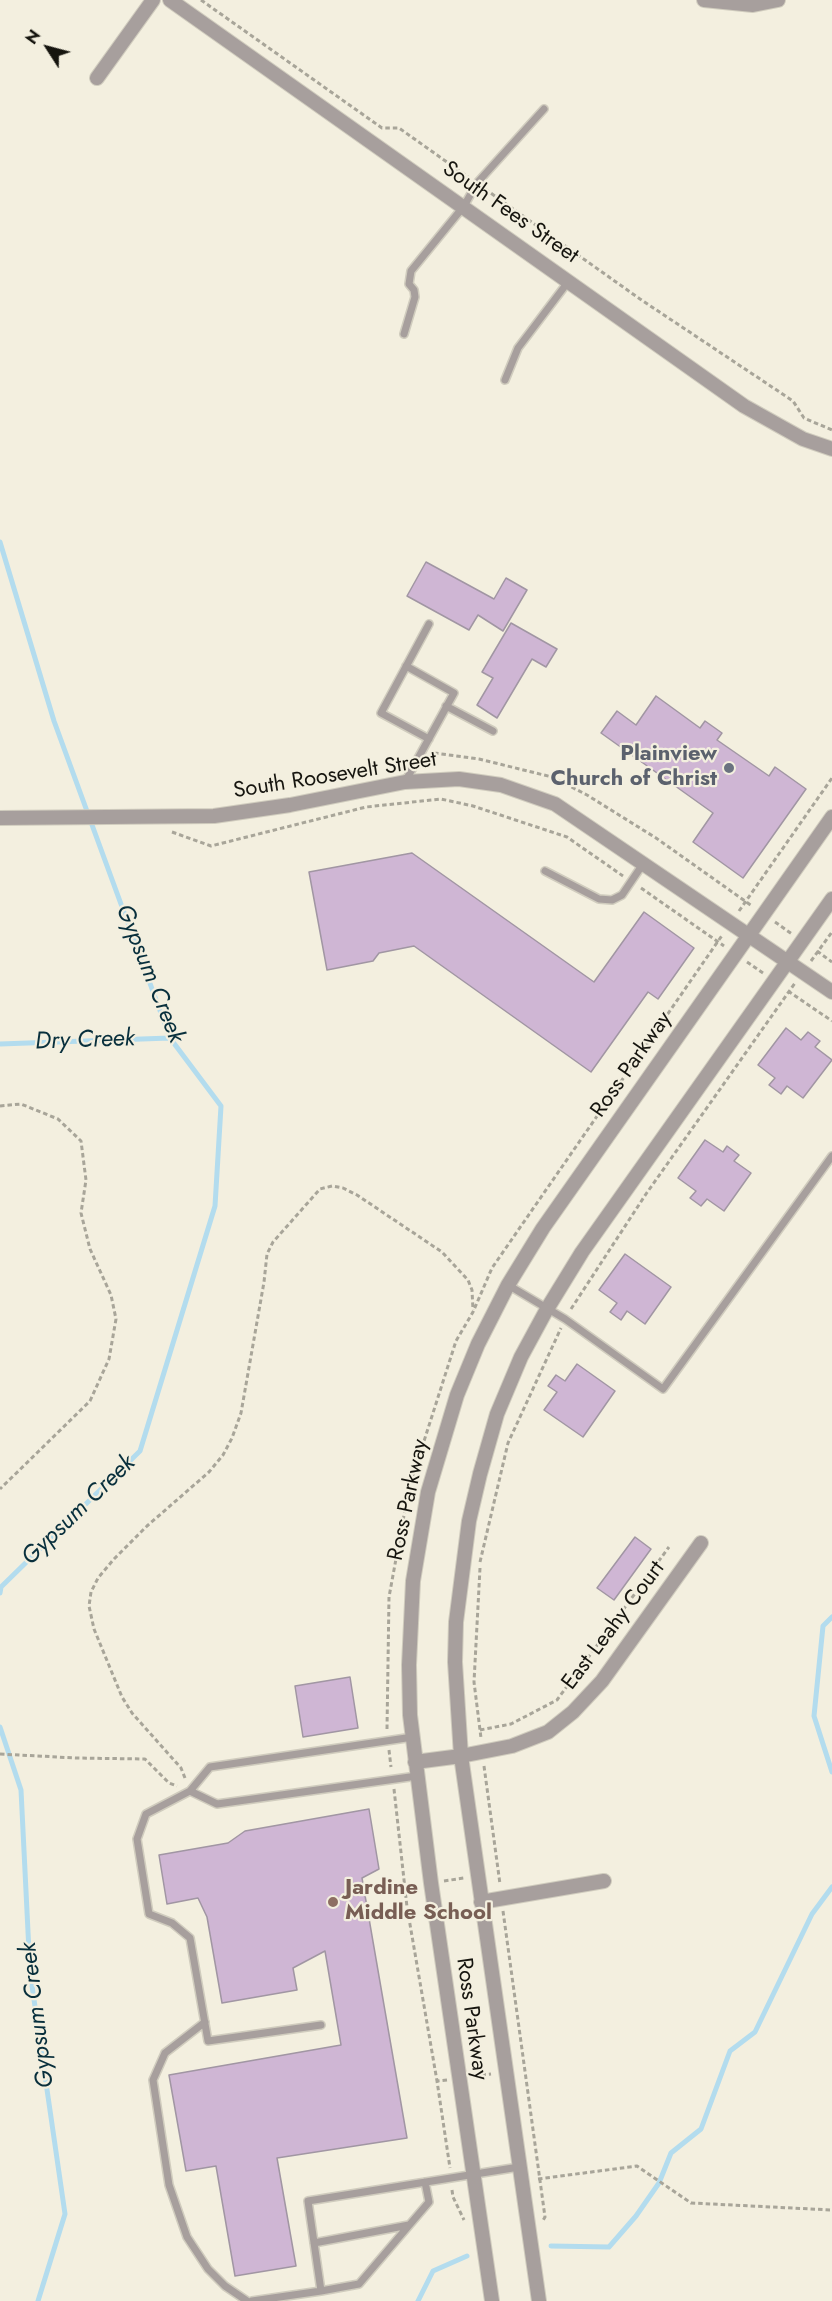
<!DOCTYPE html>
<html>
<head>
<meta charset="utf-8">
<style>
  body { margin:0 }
  #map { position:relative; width:832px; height:2301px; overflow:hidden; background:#f3efdf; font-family:Jost,sans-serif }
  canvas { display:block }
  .north { position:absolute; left:18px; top:18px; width:60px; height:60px; -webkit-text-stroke:4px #f3efdf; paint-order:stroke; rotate:306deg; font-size:16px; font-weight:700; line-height:24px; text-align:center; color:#16150f }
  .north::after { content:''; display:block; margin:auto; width:21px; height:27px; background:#16150f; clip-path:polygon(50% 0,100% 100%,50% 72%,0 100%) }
</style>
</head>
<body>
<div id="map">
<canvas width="832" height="2301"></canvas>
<div class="north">N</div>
</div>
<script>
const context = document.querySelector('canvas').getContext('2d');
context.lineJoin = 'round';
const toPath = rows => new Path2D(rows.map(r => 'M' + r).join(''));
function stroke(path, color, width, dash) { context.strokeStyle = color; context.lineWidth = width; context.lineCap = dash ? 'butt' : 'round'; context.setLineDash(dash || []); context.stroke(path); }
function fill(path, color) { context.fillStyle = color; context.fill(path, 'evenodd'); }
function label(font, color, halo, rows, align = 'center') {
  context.font = font + ' Jost,sans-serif'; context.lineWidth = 4.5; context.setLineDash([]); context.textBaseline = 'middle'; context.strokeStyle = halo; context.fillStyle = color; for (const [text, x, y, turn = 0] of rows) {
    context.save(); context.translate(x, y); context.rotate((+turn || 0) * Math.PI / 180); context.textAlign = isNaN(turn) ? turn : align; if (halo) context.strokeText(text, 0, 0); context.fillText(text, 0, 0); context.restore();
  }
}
stroke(toPath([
  [0,542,54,721,170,1038,221,1106,215,1206,140,1451,1,1587,0,1593],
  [0,1044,170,1038],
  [832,1617,823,1626,814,1716,832,1772],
  [0,1727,21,1790,30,1972,65,2214,38,2301],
  [551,2246,609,2247,636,2216,659,2183,671,2153,701,2129,730,2051,755,2032,812,1914,832,1887],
  [418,2301,433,2271,467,2256]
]), '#b3dcee', 5);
const building = toPath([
  [426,562,494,599,506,578,527,590,503,631,478,615,469,630,407,596,426,562],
  [511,623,557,649,546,667,532,659,497,718,477,705,493,678,482,672,511,623],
  [656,696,700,728,705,721,722,733,717,740,769,776,775,767,806,789,743,878,693,842,713,813,601,733,617,711,636,725,656,696],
  [412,853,594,982,644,912,694,948,658,999,648,992,591,1072,414,946,379,953,373,961,327,970,309,872,412,853],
  [786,1028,801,1040,808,1032,820,1041,815,1047,832,1060,803,1098,787,1086,781,1094,769,1085,775,1078,758,1065,786,1028],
  [705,1140,723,1152,727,1146,739,1155,734,1161,751,1173,724,1211,707,1199,701,1206,690,1198,696,1191,678,1178,705,1140],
  [625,1254,671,1287,645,1324,627,1311,621,1320,610,1312,617,1303,599,1290,625,1254],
  [577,1364,615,1391,583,1437,544,1410,557,1392,548,1386,556,1375,565,1381,577,1364],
  [635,1537,651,1549,614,1600,597,1588,635,1537],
  [350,1677,358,1728,303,1737,295,1686,350,1677],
  [369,1809,379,1869,362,1878,407,2138,277,2158,296,2266,235,2276,216,2166,186,2171,169,2075,341,2045,325,1951,293,1968,297,1990,222,2003,207,1917,198,1898,167,1904,159,1855,228,1843,245,1831,369,1809]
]);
fill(building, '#cfb6d4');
stroke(building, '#a196a3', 1.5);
const lane = toPath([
  [404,334,415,297,414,290,409,284,411,271,464,206,477,183,544,109],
  [505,380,518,348,568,282],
  [446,706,493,731],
  [429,739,381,713,429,624],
  [405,782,454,693,406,666],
  [545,871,599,899,612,900,622,895,643,864],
  [508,1285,565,1319,663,1389,832,1156],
  [190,1791,217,1804,417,1776],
  [205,2022,165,2053,153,2080,169,2185,187,2237,208,2269,225,2286,247,2301],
  [321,2025,208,2041,190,1938,172,1923,149,1914,137,1839,146,1814,190,1791,210,1767,413,1737],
  [425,2182,429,2202,359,2284,321,2291,308,2201,519,2167],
  [314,2243,409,2225],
  [252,2301,321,2291]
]);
const street = toPath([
  [170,0,744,406,803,439,832,449],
  [704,0,753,5,778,0],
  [97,78,153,0],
  [0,818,214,816,290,805,405,782,459,779,501,785,555,804,832,992],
  [415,1762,461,1756,512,1746,548,1732,573,1712,602,1681,701,1543],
  [481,1902,604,1881],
  [492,2301,431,1883,410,1715,409,1665,413,1581,428,1492,457,1395,478,1344,508,1285,543,1228,832,817],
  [539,2301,461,1756,455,1662,456,1622,469,1521,480,1474,497,1414,521,1357,547,1309,582,1252,832,899]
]);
stroke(lane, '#d0ccbe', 10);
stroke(street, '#d0ccbe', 16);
stroke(toPath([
  [201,0,382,128,399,128,468,177],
  [485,189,640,299,793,401,804,418,832,430],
  [434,753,479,759,552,777,587,795,656,838,752,906],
  [172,832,211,846,366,807,441,799,473,806,567,837,623,876],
  [641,888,724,946],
  [739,911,832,778],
  [775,922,792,934],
  [817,951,832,962],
  [811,961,832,932],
  [747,962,763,973],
  [788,991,832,1021],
  [0,1106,21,1104,58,1119,81,1141,86,1180,81,1213,90,1249,111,1295,116,1319,109,1359,90,1401,0,1489],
  [571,1309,646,1194,795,983],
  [480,1562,508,1443,561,1328],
  [480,1568,474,1682,481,1738],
  [387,1729,389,1597,409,1488,456,1341,473,1312,492,1268,723,934],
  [480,1730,511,1724,557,1700,669,1547],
  [389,1750,391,1767],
  [0,1754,76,1758,145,1759,169,1783,177,1786],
  [484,1766,500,1884],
  [185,1778,181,1768,132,1713,122,1697,94,1629,89,1606,91,1592,98,1578,114,1559,147,1526,209,1472,223,1455,232,1438,241,1413,264,1282,267,1254,273,1242,320,1189,332,1186,343,1188,357,1195,442,1252,468,1280,472,1290,473,1310],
  [394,1789,407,1907,437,2081],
  [444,1881,464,1878],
  [503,1911,545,2217,542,2222],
  [474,2076,491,2074],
  [447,2080,437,2081,450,2168],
  [538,2179,637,2166,691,2203,832,2210],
  [452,2190,453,2197,464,2220]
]), '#a8a599', 3, [4.5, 3]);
stroke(lane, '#a79f9d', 7);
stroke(street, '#a79f9d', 14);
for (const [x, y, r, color] of [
  [729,768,6,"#6b7280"],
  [333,1902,6,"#8d6e63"]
]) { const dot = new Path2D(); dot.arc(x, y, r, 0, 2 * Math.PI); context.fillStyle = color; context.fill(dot); stroke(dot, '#f3efdf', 2); }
label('22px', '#16150f', '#f3efdf', [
  ["South Fees Street",510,213,35],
  ["South Roosevelt Street",335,776,-9],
  ["Ross Parkway",632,1065,-55],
  ["Ross Parkway",409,1500,-78],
  ["East Leahy Court",614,1626,-53],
  ["Ross Parkway",471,2019,82]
]);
label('bold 22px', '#5b616d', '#f3efdf', [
  ["Plainview",717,755],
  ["Church of Christ",717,780]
], 'right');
label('bold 22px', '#785e54', '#f3efdf', [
  ["Jardine",345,1889],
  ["Middle School",345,1914]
], 'left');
label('italic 24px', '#082f3c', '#f3efdf', [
  ["Gypsum Creek",149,974,68],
  ["Dry Creek",85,1041,-2],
  ["Gypsum Creek",79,1511,-44],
  ["Gypsum Creek",38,2015,-97]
]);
</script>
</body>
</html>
